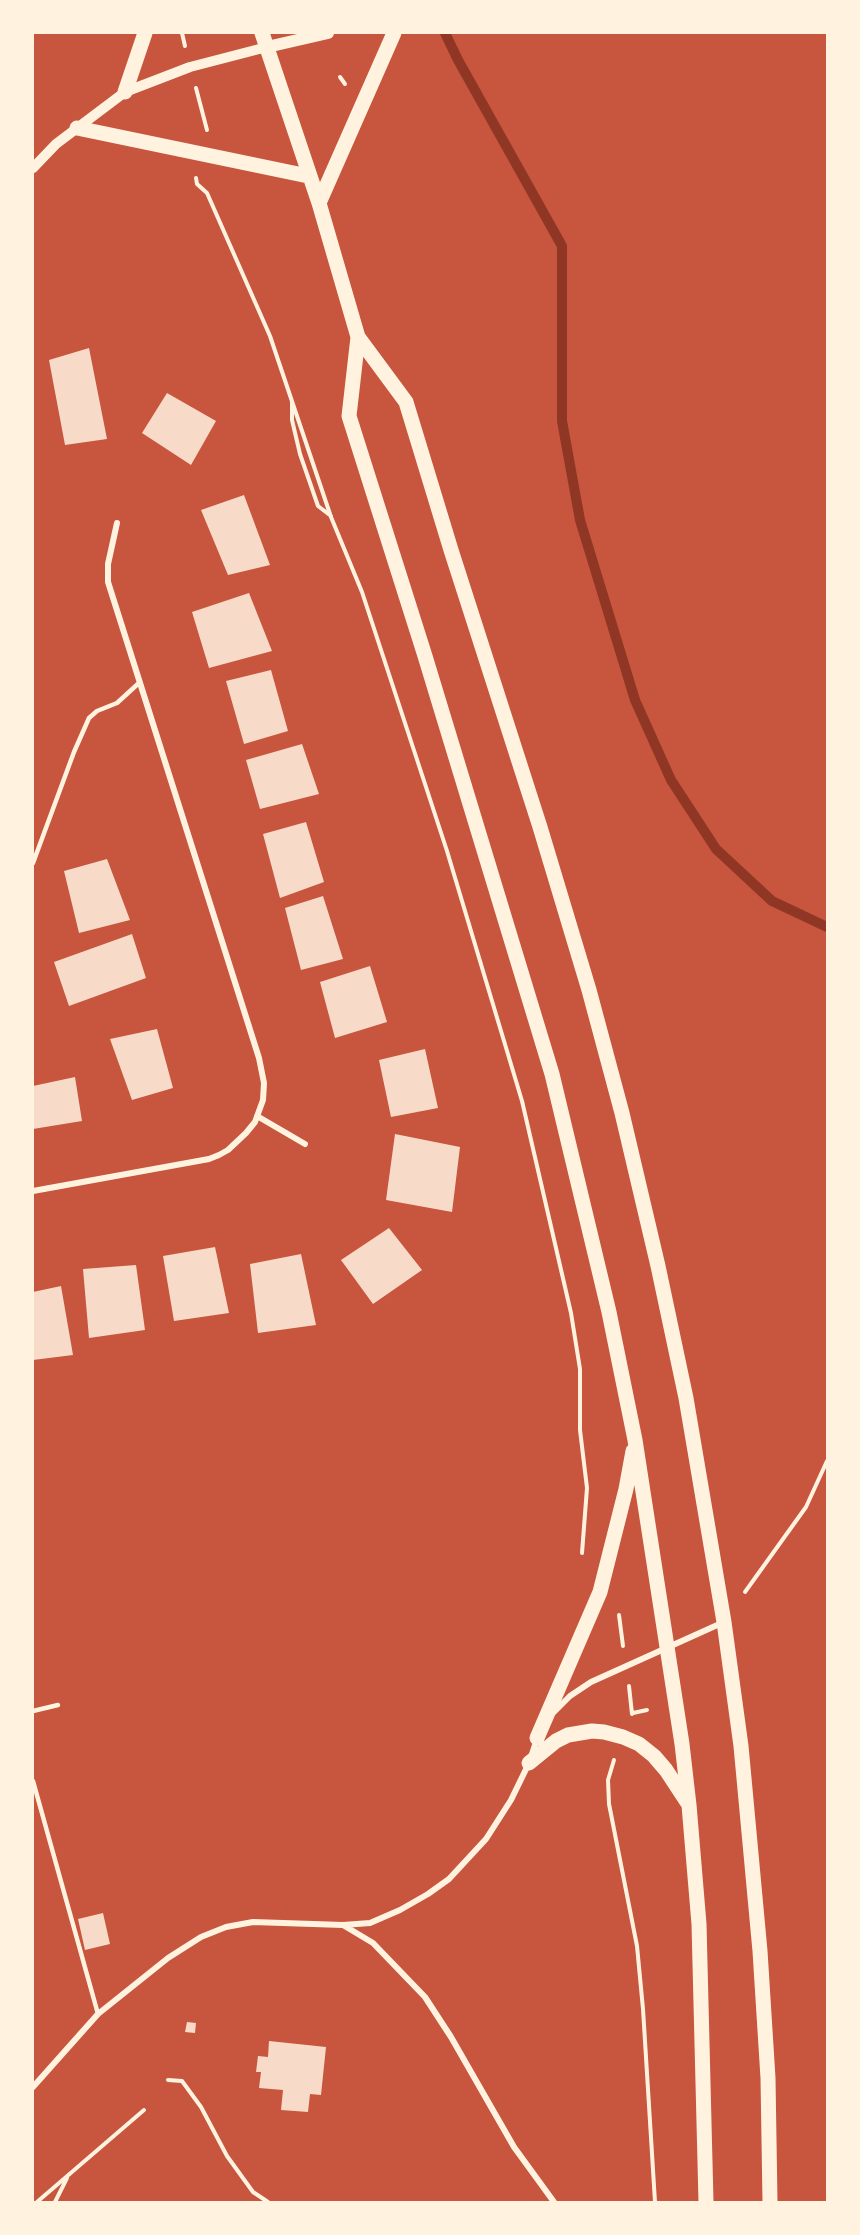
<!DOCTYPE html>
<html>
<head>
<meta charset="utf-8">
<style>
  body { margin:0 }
  #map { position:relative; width:860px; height:2235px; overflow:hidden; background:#c8553d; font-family:Overpass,sans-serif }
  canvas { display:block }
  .frame { position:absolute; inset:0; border:34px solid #fff3e0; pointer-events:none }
</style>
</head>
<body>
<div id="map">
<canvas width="860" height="2235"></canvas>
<div class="frame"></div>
</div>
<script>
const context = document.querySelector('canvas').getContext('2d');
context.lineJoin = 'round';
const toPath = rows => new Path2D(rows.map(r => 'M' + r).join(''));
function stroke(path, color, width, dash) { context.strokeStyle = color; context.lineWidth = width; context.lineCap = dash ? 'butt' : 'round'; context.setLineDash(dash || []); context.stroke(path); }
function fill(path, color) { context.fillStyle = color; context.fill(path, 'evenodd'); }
stroke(toPath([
  [445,33,458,60,562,246,562,421,580,520,635,700,671,780,716,849,772,901,827,927]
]), '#8f3625', 10);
fill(toPath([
  [89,348,107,439,65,445,49,360],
  [167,393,216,421,191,465,142,433],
  [244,495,270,565,228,575,201,510],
  [249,593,272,651,209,668,192,612],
  [271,670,288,731,244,744,226,681],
  [302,744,319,794,260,809,246,760],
  [306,822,324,882,280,898,263,834],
  [107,859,130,920,79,933,64,871],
  [323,896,343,959,301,970,285,908],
  [132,934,146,978,69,1006,54,962],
  [370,966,387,1022,335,1038,320,982],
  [157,1029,173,1088,132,1100,110,1039],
  [425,1049,438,1108,391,1117,379,1060],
  [75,1077,82,1121,33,1129,33,1086],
  [395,1134,460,1147,452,1212,386,1200],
  [389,1228,422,1270,373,1304,341,1260],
  [215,1247,229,1313,174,1321,163,1256],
  [301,1254,316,1325,258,1333,250,1264],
  [136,1265,145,1330,89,1338,83,1269],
  [61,1286,73,1355,33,1360,33,1292],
  [103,1913,110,1944,85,1950,78,1919],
  [187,2022,196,2023,195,2033,185,2032],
  [269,2041,326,2047,321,2095,310,2094,308,2112,281,2110,283,2090,259,2088,261,2072,256,2072,258,2056,268,2057]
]), '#f7dbc8');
stroke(toPath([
  [182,33,185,46],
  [340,77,345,84],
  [196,88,207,130],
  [196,178,197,184,207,193,270,336,331,517,362,592,447,851,522,1101,571,1313,580,1369,580,1430,587,1488,582,1553],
  [292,402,292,420,300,454,318,506,331,516],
  [745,1592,806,1507,827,1461],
  [619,1615,623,1646],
  [629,1686,632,1714],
  [633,1713,647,1710],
  [614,1760,608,1780,609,1804,637,1946,643,2009,655,2202],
  [168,2080,182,2081,201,2107,227,2156,253,2192,268,2202],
  [37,2202,144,2110],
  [55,2202,67,2178]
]), '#fff3e0', 4);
stroke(toPath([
  [33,863,74,752,89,718,97,711,117,703,140,682],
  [33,1711,58,1705],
  [33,1781,98,2014]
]), '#fff3e0', 4.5);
stroke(toPath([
  [257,1116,305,1144],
  [33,1191,209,1159,219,1155,228,1150,246,1133,255,1122,263,1100,264,1083,259,1058,108,582,108,564,117,523],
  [554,1712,570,1696,591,1682,724,1622],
  [343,1925,373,1943,425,1997,451,2037,514,2147,554,2202],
  [33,2087,98,2014,168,1958,201,1937,226,1927,253,1922,343,1925,370,1923,400,1910,428,1894,449,1879,486,1839,511,1800,529,1763,537,1739]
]), '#fff3e0', 6);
stroke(toPath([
  [33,168,56,144,125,92,190,67,267,47]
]), '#fff3e0', 10);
stroke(toPath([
  [267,47,328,33]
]), '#fff3e0', 12);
stroke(toPath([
  [262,33,319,203,358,337,406,402,451,550,540,827,589,990,622,1113,658,1266,686,1398,724,1622,741,1746,760,1951,768,2078,770,2202],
  [125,92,145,33],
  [77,128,308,176],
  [319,203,394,33],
  [358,337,349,416,425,656,552,1074,609,1312,635,1440,682,1744,689,1805,699,1924,706,2202],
  [537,1738,600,1592,626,1489,633,1451],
  [529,1763,556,1741,568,1735,592,1731,604,1732,623,1737,639,1744,654,1756,666,1770,687,1802]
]), '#fff3e0', 15);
</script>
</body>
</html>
